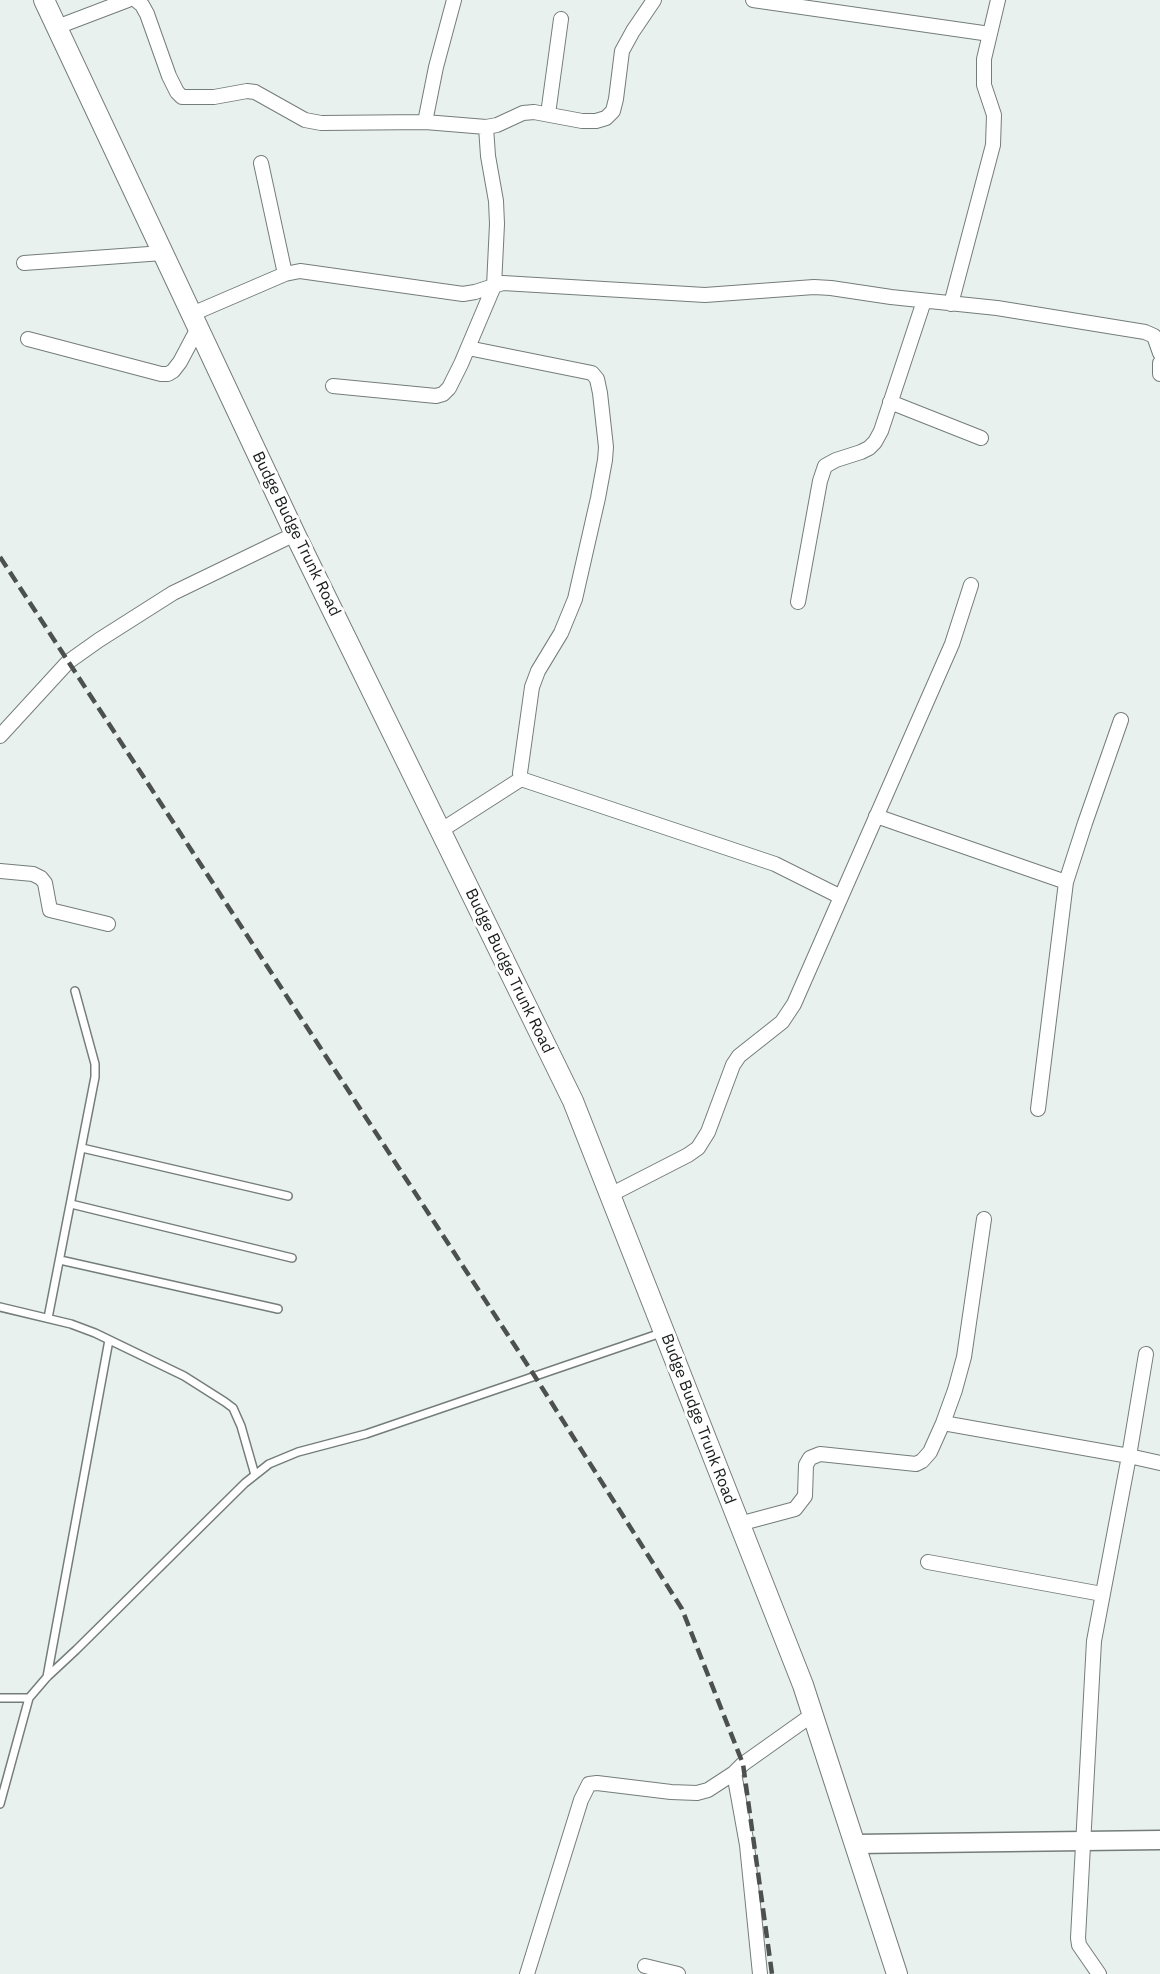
<!DOCTYPE html>
<html>
<head>
<meta charset="utf-8">
<style>
  body { margin:0 }
  canvas { display:block; background:#e8f1ee }
</style>
</head>
<body>
<canvas width="1160" height="1974"></canvas>
<script>
const context = document.querySelector('canvas').getContext('2d');
context.lineJoin = 'round';
const toPath = rows => new Path2D(rows.map(r => 'M' + r).join(''));
function stroke(path, color, width, dash) { context.strokeStyle = color; context.lineWidth = width; context.lineCap = dash ? 'butt' : 'round'; context.setLineDash(dash || []); context.stroke(path); }
function label(font, color, halo, rows, align = 'center') {
  context.font = font + ' "IBM Plex Sans",sans-serif'; context.lineWidth = 6; context.setLineDash([]); context.textBaseline = 'middle'; context.strokeStyle = halo; context.fillStyle = color; for (const [text, x, y, turn = 0] of rows) {
    context.save(); context.translate(x, y); context.rotate((+turn || 0) * Math.PI / 180); context.textAlign = isNaN(turn) ? turn : align; if (halo) context.strokeText(text, 0, 0); context.fillText(text, 0, 0); context.restore();
  }
}
const service = toPath([
  [82,1148,288,1196],
  [71,1204,292,1258],
  [60,1260,278,1309],
  [0,1307,71,1324,95,1333,184,1376,225,1402,233,1408,241,1426,255,1475],
  [48,1318,95,1077,95,1064,75,991],
  [47,1677,109,1340],
  [0,1698,29,1698],
  [0,1804,29,1698,47,1677,76,1650,245,1483,269,1464,298,1452,366,1434,661,1333]
]);
const minor = toPath([
  [136,0,142,5,147,14,169,76,177,92,182,97,214,97,247,91,255,92,305,120,321,123,425,122,486,127,497,125,523,113,534,112,582,121,596,121,606,118,613,111,616,99,622,51,633,31,654,0],
  [753,0,990,34],
  [57,27,128,0],
  [548,114,561,19],
  [425,122,436,67,454,0],
  [261,163,285,274],
  [24,263,163,253],
  [951,304,993,145,994,115,984,85,984,59,998,0],
  [192,314,285,274,300,271,463,294,475,292,503,283,705,295,814,287,831,288,891,297,997,308,1145,332,1154,336,1160,353],
  [28,339,161,374,168,374,173,371,180,362,198,328],
  [468,348,592,373,597,379,600,393,606,447,605,460,598,498,575,599,561,633,538,671,532,687,520,773,521,779,775,864,841,897],
  [1160,363,1160,374],
  [333,386,436,396,443,394,449,388,461,364,494,286,497,224,496,201,488,156,486,127],
  [890,402,981,438],
  [798,602,820,481,825,466,836,460,861,452,869,448,875,442,881,431,924,301],
  [0,736,68,662,99,640,173,593,295,534],
  [876,816,1066,882],
  [440,831,521,779],
  [0,871,33,874,41,878,45,883,50,910,108,924],
  [1038,1109,1066,882,1085,823,1121,720],
  [610,1195,688,1155,698,1148,708,1132,733,1065,739,1056,782,1022,794,1004,952,644,971,585],
  [943,1423,1129,1456,1160,1463],
  [739,1524,795,1509,805,1496,806,1465,810,1458,820,1454,916,1464,922,1461,930,1452,943,1423,955,1390,964,1357,984,1219],
  [928,1562,1102,1594],
  [734,1773,747,1845,760,1974],
  [645,1966,678,1974],
  [527,1974,581,1800,589,1784,597,1783,671,1792,697,1793,708,1790,734,1773,743,1764,812,1715],
  [1099,1974,1079,1945,1078,1938,1094,1641,1129,1456,1146,1354]
]);
const tertiary = toPath([
  [855,1844,1160,1840]
]);
const secondary = toPath([
  [44,0,295,534,573,1101,803,1685,897,1974]
]);
stroke(service, '#757d7a', 10);
stroke(minor, '#757d7a', 16);
stroke(tertiary, '#757d7a', 21);
stroke(secondary, '#757d7a', 22);
stroke(service, '#fff', 7);
stroke(minor, '#fff', 14);
stroke(tertiary, '#fff', 18);
stroke(secondary, '#fff', 20);
stroke(toPath([
  [0,557,534,1375,682,1609,743,1764,772,1974]
]), '#4c504f', 4.5, [12, 6]);
label('16px', '#181b1a', '#fff', [
  ["Budge Budge Trunk Road",296,534,64],
  ["Budge Budge Trunk Road",509,971,64],
  ["Budge Budge Trunk Road",698,1419,69]
]);
</script>
</body>
</html>
